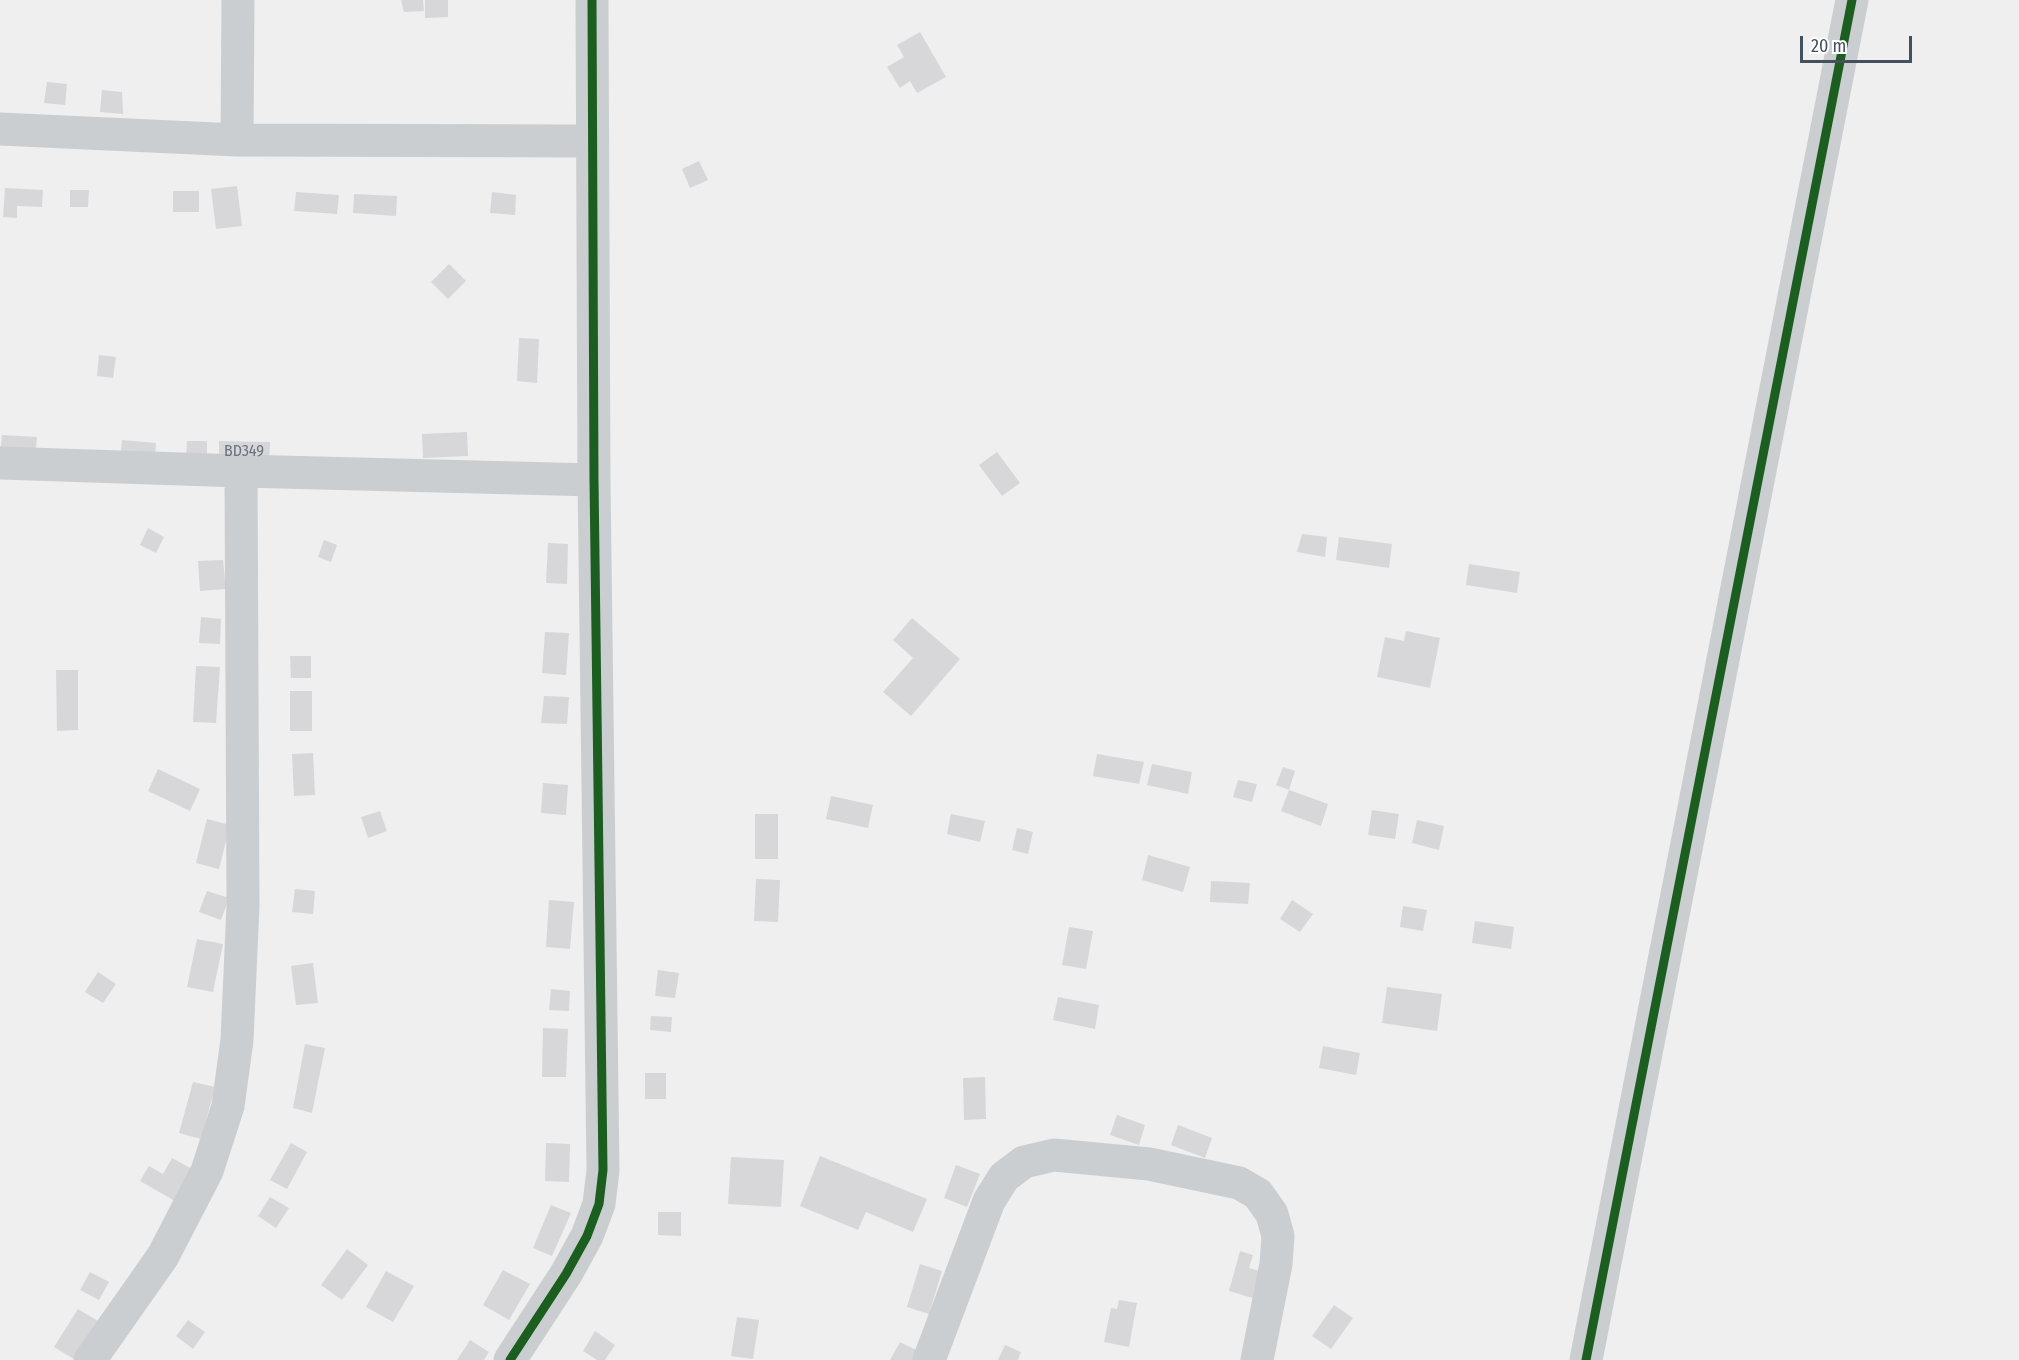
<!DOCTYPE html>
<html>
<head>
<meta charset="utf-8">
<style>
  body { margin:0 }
  #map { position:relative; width:2019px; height:1360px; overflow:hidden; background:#f0efef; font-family:"Fira Sans Condensed",sans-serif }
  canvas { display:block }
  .scale { position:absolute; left:1800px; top:36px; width:112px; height:27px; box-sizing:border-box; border:3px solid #44505e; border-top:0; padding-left:8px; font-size:18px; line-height:21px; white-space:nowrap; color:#44505e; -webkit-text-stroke:4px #fff; paint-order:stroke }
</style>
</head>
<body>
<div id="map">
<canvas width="2019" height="1360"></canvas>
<div class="scale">20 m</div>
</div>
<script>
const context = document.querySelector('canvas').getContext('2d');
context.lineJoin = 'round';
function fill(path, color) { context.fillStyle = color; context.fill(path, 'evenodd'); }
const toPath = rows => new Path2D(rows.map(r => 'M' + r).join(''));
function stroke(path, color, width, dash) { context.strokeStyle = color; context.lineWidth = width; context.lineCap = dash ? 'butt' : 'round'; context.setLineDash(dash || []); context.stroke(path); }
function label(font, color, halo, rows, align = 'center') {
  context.font = font + ' "Fira Sans Condensed",sans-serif'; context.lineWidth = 6; context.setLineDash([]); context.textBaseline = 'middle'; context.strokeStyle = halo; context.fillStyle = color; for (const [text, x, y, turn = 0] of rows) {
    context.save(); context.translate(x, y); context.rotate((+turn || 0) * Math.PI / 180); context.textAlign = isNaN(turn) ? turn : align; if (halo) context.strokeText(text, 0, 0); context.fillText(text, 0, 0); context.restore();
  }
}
fill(toPath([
  [401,0,423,0,424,11,404,12],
  [425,0,448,0,448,17,425,18],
  [920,32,946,77,917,93,910,81,900,88,887,67,904,57,897,45],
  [47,82,67,84,65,105,44,103],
  [102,90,122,92,123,114,100,112],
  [699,161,708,180,690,188,682,169],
  [237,186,242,226,216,229,211,189],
  [5,188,43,190,42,207,17,206,17,218,3,217],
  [70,190,89,190,88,207,70,207],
  [173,191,199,191,199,212,173,212],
  [296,192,339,195,337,214,294,211],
  [492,192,516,195,515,215,490,213],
  [354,194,397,196,396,216,353,213],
  [449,264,466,281,448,299,431,282],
  [519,338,539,339,537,383,517,381],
  [99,355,116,357,113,378,97,376],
  [467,432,468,456,423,458,422,434],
  [2,435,37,437,35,459,0,456],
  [122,440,156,443,155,463,120,460],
  [187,441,207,441,207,458,186,458],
  [219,441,270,442,269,464,219,463],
  [997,452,1020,483,1002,496,979,465],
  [148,528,164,537,156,553,140,545],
  [1302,534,1327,537,1325,557,1297,552],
  [1339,537,1392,544,1389,568,1336,560],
  [324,540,337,545,331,562,318,557],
  [548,543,568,544,567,584,546,583],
  [223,560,226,589,200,591,198,561],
  [1469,564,1520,572,1517,593,1466,585],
  [201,617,221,619,220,644,199,643],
  [912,618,960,659,911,716,883,692,913,658,893,640],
  [1406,631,1440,638,1430,688,1377,677,1385,637,1404,641],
  [545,632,569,633,566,675,542,673],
  [290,656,311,656,311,678,291,678],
  [196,666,220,667,216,723,193,722],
  [56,670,78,670,78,730,57,731],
  [290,691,312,691,312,731,290,731],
  [544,696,569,697,567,724,541,723],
  [313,753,315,795,294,796,292,754],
  [1097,754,1144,762,1139,784,1093,776],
  [1152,764,1192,772,1188,794,1147,785],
  [1283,767,1295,771,1289,790,1276,785],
  [158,769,200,789,190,811,148,791],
  [1238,780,1257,784,1252,802,1233,797],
  [543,783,568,785,566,815,541,813],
  [1289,790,1328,804,1321,826,1281,811],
  [831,796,873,805,868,828,826,819],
  [1372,810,1399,814,1395,839,1368,835],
  [380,811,387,831,368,838,361,817],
  [755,814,778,814,778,859,755,859],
  [951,814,985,821,980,842,947,834],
  [207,819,230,825,219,869,196,863],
  [1417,820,1444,826,1439,850,1412,843],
  [1017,828,1033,832,1028,854,1012,850],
  [1148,855,1190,867,1183,892,1142,880],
  [756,879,780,880,778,922,754,921],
  [1211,881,1250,883,1248,904,1210,902],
  [295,889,315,891,313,914,292,912],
  [207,891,229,898,221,920,199,912],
  [549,900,574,902,570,949,546,947],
  [1292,900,1313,914,1300,932,1280,919],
  [1403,906,1427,910,1423,931,1400,927],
  [1475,921,1514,927,1511,949,1472,943],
  [1069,927,1093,931,1086,969,1062,965],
  [197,939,223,944,213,992,187,987],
  [313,963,318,1003,296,1005,291,966],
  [658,970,679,973,675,998,655,996],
  [98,972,116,984,103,1003,85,992],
  [1387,987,1442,994,1437,1031,1382,1023],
  [551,989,570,991,569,1011,549,1010],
  [1058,997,1099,1005,1095,1029,1053,1020],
  [651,1016,672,1017,671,1032,650,1030],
  [543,1028,568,1029,566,1077,542,1077],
  [305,1044,325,1048,312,1113,293,1108],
  [1323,1046,1360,1053,1356,1075,1319,1068],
  [645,1073,666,1073,666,1099,645,1099],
  [985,1077,986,1119,964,1120,963,1078],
  [193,1082,215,1087,201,1139,179,1133],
  [1117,1115,1145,1125,1139,1145,1110,1135],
  [1178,1125,1212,1138,1205,1158,1171,1145],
  [291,1143,307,1152,287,1189,270,1180],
  [546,1143,570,1144,569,1182,545,1181],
  [820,1156,927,1199,913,1232,866,1212,858,1230,800,1206],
  [731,1157,784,1160,781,1207,728,1204],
  [172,1158,192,1169,175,1201,140,1181,149,1166,163,1174],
  [956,1165,980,1174,967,1207,944,1198],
  [270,1197,289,1208,276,1228,258,1216],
  [551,1205,571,1213,552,1256,533,1248],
  [658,1212,681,1212,681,1236,658,1235],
  [347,1249,368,1265,342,1300,321,1285],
  [1240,1251,1253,1255,1249,1268,1263,1272,1256,1299,1229,1291],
  [920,1264,942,1271,929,1314,907,1307],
  [503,1270,530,1284,509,1320,483,1305],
  [386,1271,414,1286,393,1322,366,1307],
  [90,1272,109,1282,99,1300,80,1290],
  [1119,1300,1137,1303,1129,1347,1104,1342,1111,1308,1117,1309],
  [1334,1305,1353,1318,1331,1349,1312,1336],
  [78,1309,98,1321,74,1359,54,1347],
  [737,1317,759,1320,753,1359,731,1356],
  [188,1320,205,1332,193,1349,176,1336],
  [595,1331,615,1345,605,1360,597,1360,583,1351],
  [470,1340,489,1352,484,1360,457,1360],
  [900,1342,918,1351,913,1360,890,1360],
  [1005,1345,1021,1352,1018,1360,998,1360]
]), '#d7d7d9');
stroke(toPath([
  [0,129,237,140,592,141],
  [237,140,238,0],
  [0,463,241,471,594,480],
  [90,1360,163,1256,207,1171,228,1106,237,1040,243,906,241,471],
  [510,1360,566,1274,587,1236,599,1204,603,1170,594,480,592,0],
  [929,1360,989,1201,1004,1177,1024,1162,1054,1155,1149,1164,1239,1183,1258,1194,1272,1214,1278,1236,1276,1264,1257,1360],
  [1586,1360,1852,0]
]), '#cbced0', 33);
stroke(toPath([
  [510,1360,566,1274,587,1236,599,1204,603,1170,594,480,592,0],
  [1586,1360,1852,0]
]), '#1b5e20', 9);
label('16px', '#6a737e', null, [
  ["BD349",244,452]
]);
</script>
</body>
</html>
